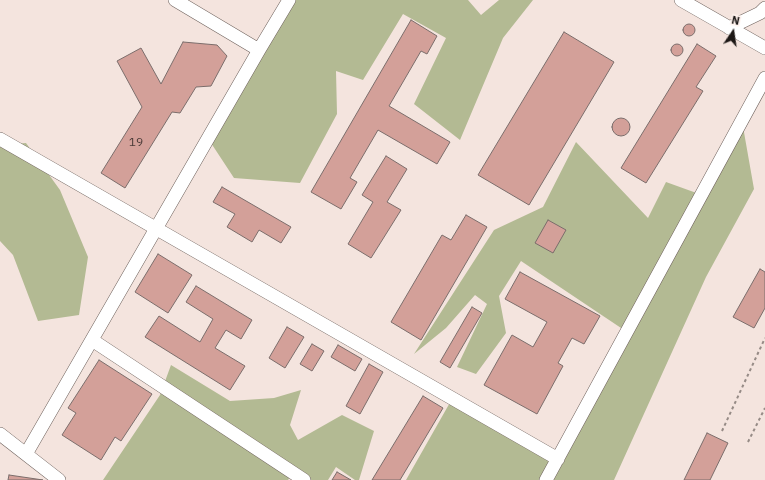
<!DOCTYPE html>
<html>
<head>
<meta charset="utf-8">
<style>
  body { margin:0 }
  #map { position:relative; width:765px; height:480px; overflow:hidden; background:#f4e4de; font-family:"IBM Plex Sans",sans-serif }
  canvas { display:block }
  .north { position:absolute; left:713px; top:12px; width:40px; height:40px; -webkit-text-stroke:3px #fff2ed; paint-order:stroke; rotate:13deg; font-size:11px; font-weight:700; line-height:16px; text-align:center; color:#1d1816 }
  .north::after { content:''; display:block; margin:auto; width:14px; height:18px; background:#1d1816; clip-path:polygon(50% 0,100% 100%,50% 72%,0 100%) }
</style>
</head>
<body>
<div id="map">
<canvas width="765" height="480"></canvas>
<div class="north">N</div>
</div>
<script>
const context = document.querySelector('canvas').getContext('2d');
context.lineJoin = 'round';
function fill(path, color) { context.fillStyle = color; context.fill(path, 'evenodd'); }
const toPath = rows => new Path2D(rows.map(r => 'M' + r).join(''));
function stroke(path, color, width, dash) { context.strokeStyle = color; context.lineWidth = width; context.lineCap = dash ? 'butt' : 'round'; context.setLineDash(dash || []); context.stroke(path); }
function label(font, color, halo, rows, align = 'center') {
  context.font = font + ' "IBM Plex Sans",sans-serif'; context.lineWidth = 3; context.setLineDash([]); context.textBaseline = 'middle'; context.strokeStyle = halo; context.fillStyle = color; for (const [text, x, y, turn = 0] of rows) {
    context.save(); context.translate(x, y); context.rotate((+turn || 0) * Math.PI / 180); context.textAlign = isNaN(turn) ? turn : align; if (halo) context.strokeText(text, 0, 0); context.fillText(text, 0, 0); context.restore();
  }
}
fill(toPath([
  [289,0,468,0,481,15,499,0,533,0,503,38,460,140,414,104,446,38,403,14,363,80,336,71,337,114,300,183,234,178,211,143],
  [742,121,754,189,706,277,614,480,406,480,452,399,558,459,627,332,521,261,499,296,506,333,476,374,457,367,487,304,475,295,446,328,414,354,494,230,543,207,576,142,648,218,666,182,702,195],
  [26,143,60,190,88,257,79,315,38,321,13,255,0,241,0,145],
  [171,365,230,401,274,398,301,390,290,425,298,440,342,415,374,431,359,480,355,480,336,467,328,480,304,480,293,473,288,480,103,480,160,395]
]), '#b3ba93');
const building = toPath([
  [411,20,437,36,427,54,421,51,389,106,450,142,437,164,378,130,350,178,357,182,341,209,311,192,411,20],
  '683 30a6 6 0 1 1 12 0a6 6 0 1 1-12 0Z',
  [564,32,614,62,529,205,478,175,564,32],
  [183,42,217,45,227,56,211,86,196,87,180,113,172,112,125,188,101,173,142,107,117,61,141,48,161,84,183,42],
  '671 50a6 6 0 1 1 12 0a6 6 0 1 1-12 0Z',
  [697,44,716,56,696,87,703,91,646,183,621,168,697,44],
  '612 127a9 9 0 1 1 18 0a9 9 0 1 1-18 0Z',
  [386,156,407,169,387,202,401,210,371,258,348,244,373,202,362,195,386,156],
  [222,187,291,227,281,243,259,230,252,242,227,227,235,214,213,202,222,187],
  [466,215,487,227,421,340,391,322,442,235,451,240,466,215],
  [548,220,566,230,553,253,535,243,548,220],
  [158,254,192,275,168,313,135,292,158,254],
  [760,269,765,272,765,308,754,328,733,317,760,269],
  [520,272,600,316,584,344,572,338,558,363,563,366,537,414,484,385,512,335,533,347,547,322,505,299,520,272],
  [196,286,252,320,241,339,226,330,215,348,245,366,230,390,145,337,159,316,200,342,213,319,186,302,196,286],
  [472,307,482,313,450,368,440,362,472,307],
  [287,327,304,337,285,368,269,358,287,327],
  [312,344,324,351,312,371,300,364,312,344],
  [338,345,362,359,355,371,331,357,338,345],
  [99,360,152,394,121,441,115,437,101,460,62,435,76,413,68,408,99,360],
  [369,364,383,372,360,414,346,406,369,364],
  [423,396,443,408,400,480,372,480,423,396],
  [707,433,728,443,710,480,684,480,707,433],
  [337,472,351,480,332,480,337,472],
  [9,475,43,480,8,480,9,475]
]);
fill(building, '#d3a099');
stroke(building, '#7b6d6b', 1);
const minor = toPath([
  [175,0,259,50],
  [681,0,765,48],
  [729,28,760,13,765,8],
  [0,139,558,459],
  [92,340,304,480],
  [0,434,59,480],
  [26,454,259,50,289,0],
  [546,480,765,78]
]);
stroke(minor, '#6d605b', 14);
stroke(toPath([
  [722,431,765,338],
  [748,442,765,408]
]), '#968b86', 2, [3, 3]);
stroke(minor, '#fff', 13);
label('12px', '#4a3a37', null, [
  ["19",136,143]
]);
</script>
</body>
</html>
